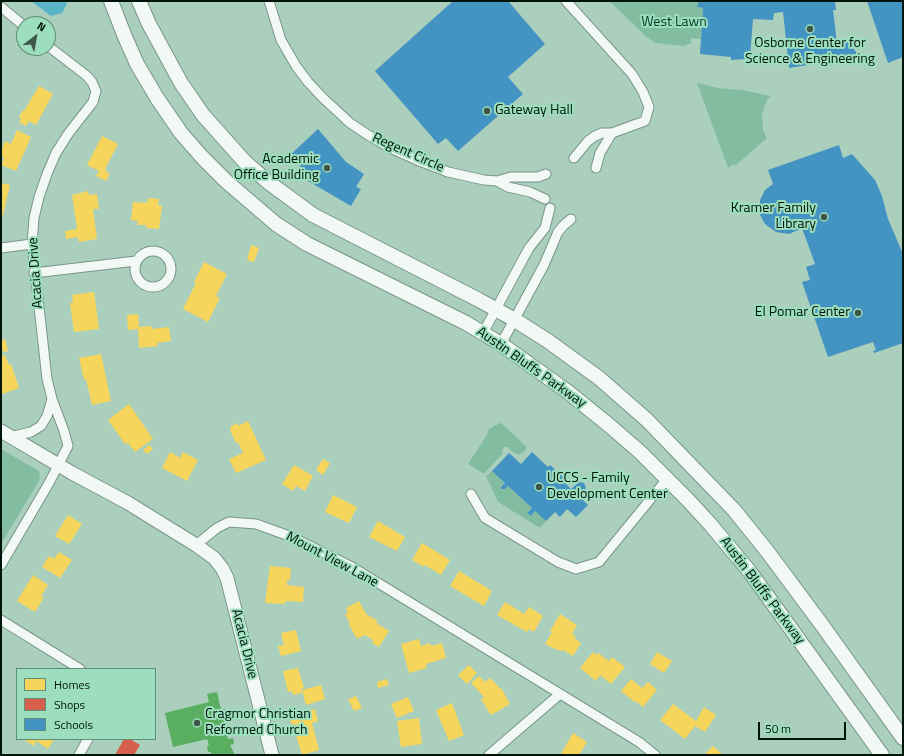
<!DOCTYPE html>
<html>
<head>
<meta charset="utf-8">
<style>
  body { margin:0 }
  #map { position:relative; width:904px; height:756px; overflow:hidden; background:#abcfbd; font-family:"Titillium Web",sans-serif }
  canvas { display:block }
  .frame { position:absolute; inset:0; border:2px solid #00150a; pointer-events:none }
  .legend { position:absolute; left:16px; top:668px; width:140px; height:72px; box-sizing:border-box; background:#9cdebd; border:1px solid #5e8e75; margin:0; padding:5px 7px; list-style:none; font-size:12px; color:#00150a }
  .legend li { display:flex; align-items:center; gap:8px; height:20px }
  .legend b { width:20px; border:1px solid #5e8e75 }
  .north { position:absolute; left:16px; top:16px; width:40px; height:40px; box-sizing:border-box; background:#9cdebd; border:1px solid #5e8e75; border-radius:50%; rotate:31deg; font-size:11px; font-weight:700; line-height:16px; text-align:center; color:#00150a }
  .north::after { content:''; display:block; margin:auto; width:14px; height:18px; background:#3c5649; clip-path:polygon(50% 0,100% 100%,50% 72%,0 100%) }
  .scale { position:absolute; left:758px; top:722px; width:88px; height:18px; box-sizing:border-box; border:2px solid #00150a; border-top:0; padding-left:5px; font-size:12px; line-height:14px; white-space:nowrap; color:#00150a; -webkit-text-stroke:3px #9cdebd; paint-order:stroke }
</style>
</head>
<body>
<div id="map">
<canvas width="904" height="756"></canvas>
<div class="frame"></div>
<ul class="legend">
<li><b style="height:11px;background:#f6d55c"></b>Homes</li>
<li><b style="height:11px;background:#d6604d"></b>Shops</li>
<li><b style="height:11px;background:#4393c3"></b>Schools</li>
</ul>
<div class="north">N</div>
<div class="scale">50 m</div>
</div>
<script>
const context = document.querySelector('canvas').getContext('2d');
context.lineJoin = 'round';
function fill(path, color) { context.fillStyle = color; context.fill(path, 'evenodd'); }
const toPath = rows => new Path2D(rows.map(r => 'M' + r).join(''));
function stroke(path, color, width, dash) { context.strokeStyle = color; context.lineWidth = width; context.lineCap = dash ? 'butt' : 'round'; context.setLineDash(dash || []); context.stroke(path); }
function label(font, color, halo, rows, align = 'center') {
  context.font = font + ' "Titillium Web",sans-serif'; context.lineWidth = 4; context.setLineDash([]); context.textBaseline = 'middle'; context.strokeStyle = halo; context.fillStyle = color; for (const [text, x, y, turn = 0] of rows) {
    context.save(); context.translate(x, y); context.rotate((+turn || 0) * Math.PI / 180); context.textAlign = isNaN(turn) ? turn : align; if (halo) context.strokeText(text, 0, 0); context.fillText(text, 0, 0); context.restore();
  }
}
fill(toPath([
  [609,1,699,1,697,7,703,8,701,39,691,38,691,43,684,46,655,43,647,37],
  [697,83,718,88,742,90,771,96,767,100,762,114,763,131,767,138,735,166,734,164,732,165,728,168],
  [499,423,502,424,526,446,526,450,521,454,519,455,514,453,507,447,504,447,502,450,503,453,484,474,468,464,487,435,489,429],
  [1,449,39,471,40,475,39,481,1,544],
  [492,471,505,483,500,487,503,491,508,486,532,508,527,513,531,516,535,511,546,521,540,528,498,502,486,476]
]), '#83bda1');
fill(toPath([
  [31,1,66,1,67,4,62,13,51,16]
]), '#5ab4c7');
fill(toPath([
  [39,86,53,94,36,125,29,121,26,126,19,122,21,119,19,117,23,110,24,111],
  [17,130,31,137,16,171,1,165,4,158,1,156,1,151,5,141,11,144],
  [102,136,118,144,105,169,107,170,106,172,110,174,106,181,96,176,99,171,87,165],
  [1,183,10,185,2,219,1,218],
  [88,191,89,195,97,194,99,209,93,209,97,239,79,242,78,237,66,239,65,231,77,229,72,195],
  [148,198,159,199,158,205,162,206,159,229,146,228,146,225,137,225,138,221,131,220,133,202,147,203],
  [251,245,259,248,254,262,247,260],
  [204,262,227,274,216,296,220,298,208,322,183,309,196,283,194,282],
  [94,292,99,329,74,332,70,303,73,303,72,295],
  [138,314,139,327,151,326,152,329,169,327,171,341,157,343,158,346,139,348,138,329,128,330,127,315],
  [5,339,8,351,3,352,1,340],
  [101,354,111,401,92,405,86,379,84,380,79,358],
  [5,355,9,365,11,364,19,388,2,394,1,390,1,356],
  [129,404,153,439,135,452,128,443,125,444,108,420],
  [248,421,266,460,236,473,229,459,243,453,238,442,236,443,230,430,231,429,230,427,237,423,238,426],
  [149,445,153,449,147,454,143,450],
  [170,452,180,458,183,452,198,460,187,481,162,468],
  [323,459,330,463,323,475,316,470],
  [294,465,313,476,305,491,296,486,293,491,282,484],
  [333,495,357,507,349,523,325,512],
  [68,515,82,524,69,544,55,536],
  [378,521,405,537,397,551,369,537],
  [422,543,450,560,441,575,425,565,424,567,412,560],
  [59,552,72,560,60,578,42,567,49,556,54,559],
  [270,566,291,568,290,580,287,580,287,585,304,587,303,602,285,601,285,604,265,603],
  [459,571,492,591,484,606,450,586],
  [33,575,48,585,41,596,44,597,35,612,17,601],
  [359,601,366,614,378,621,376,623,389,631,379,647,372,643,373,640,365,635,357,639,348,623,350,623,345,614,348,613,346,608],
  [505,602,524,614,529,607,543,616,534,632,529,629,527,632,497,615],
  [560,614,577,625,572,634,576,636,574,638,581,643,573,656,563,650,561,651,555,649,545,644,552,632,550,631],
  [296,630,301,651,281,656,278,646,284,645,281,633],
  [419,639,421,646,430,643,431,646,442,643,446,658,426,664,427,668,409,673,401,644],
  [593,652,596,655,598,653,609,661,612,657,625,667,611,684,600,675,596,681,580,668],
  [657,652,672,661,664,673,650,664],
  [469,665,477,673,467,684,458,675],
  [298,668,304,688,301,689,302,693,293,695,292,691,288,692,283,671],
  [479,676,485,682,490,678,498,686,499,689,501,688,510,704,491,715,481,699,484,697,471,683],
  [387,679,389,685,378,688,377,682],
  [631,679,642,688,648,682,657,690,643,707,637,702,633,701,621,691],
  [321,685,325,699,306,705,302,690],
  [356,696,362,708,354,711,348,699],
  [408,697,414,711,397,718,391,704],
  [452,703,464,735,449,741,436,710],
  [673,704,696,721,704,707,716,715,705,732,695,726,685,739,660,720],
  [315,709,318,721,312,723,319,750,302,755,293,726,302,723,304,726,300,713],
  [300,717,302,723,292,725,290,719],
  [419,718,422,744,401,747,397,721],
  [573,733,587,742,579,755,562,755,561,754],
  [23,739,54,739,48,749,36,741,34,746],
  [713,746,723,755,704,755]
]), '#f6d55c');
fill(toPath([
  [124,739,130,739,140,745,134,755,115,755]
]), '#d6604d');
fill(toPath([
  [453,1,508,1,545,44,508,77,523,94,458,151,446,138,438,144,375,71],
  [699,1,835,1,836,10,833,10,837,43,846,42,849,43,856,52,856,56,854,63,849,62,848,64,834,64,822,67,820,63,789,68,783,12,774,13,773,20,753,19,750,57,747,56,747,59,731,60,731,57,700,54,703,8,697,7],
  [867,1,903,1,903,57,888,63],
  [318,129,346,162,364,174,356,187,361,189,351,206,296,174,302,163,288,157],
  [839,145,843,158,852,154,875,180,882,196,888,219,903,254,903,343,874,353,873,351,876,350,873,342,828,357,802,282,810,280,806,267,815,264,802,228,789,234,776,232,765,224,760,215,760,200,765,190,773,184,768,170],
  [532,452,548,467,550,465,565,479,563,481,571,489,579,482,584,483,586,488,579,496,588,505,576,517,567,509,560,517,555,512,546,521,535,511,531,516,527,513,532,508,508,486,504,490,500,488,505,483,492,471,509,453,521,464]
]), '#4393c3');
fill(toPath([
  [217,692,221,710,225,709,228,723,224,724,228,739,233,738,234,744,230,745,235,755,211,755,211,752,208,752,207,746,209,745,207,739,173,747,165,713,209,702,207,694]
]), '#5aae61');
const street = toPath([
  [269,1,281,40,296,66,308,82,323,98,350,123,368,135,392,149,417,160,448,172,484,180,497,181,508,187,530,192,545,199],
  [566,1,632,74,643,92,649,107,645,121,612,133,602,133,595,136,588,141,574,158],
  [1,7,24,26],
  [596,168,600,153,612,133],
  [497,181,511,177,538,177,546,174],
  [1,248,32,244],
  '135 269a18 18 0 1 1 36 0a18 18 0 1 1-36 0Z',
  [34,273,136,261],
  [483,333,529,248,545,228,550,208],
  [501,344,544,265,558,232,563,226,571,219],
  [10,437,31,432,41,426,47,416,52,399],
  [471,494,485,518,558,562,576,569,599,562,667,479],
  [196,545,217,528,229,522,256,524,292,537,352,567,639,742,655,755],
  [1,565,49,483,68,446,64,431,52,399,47,379,32,244,34,218,39,197,47,174,56,153,68,134,93,102,96,91,92,82,87,76,48,46],
  [1,620,80,669],
  [79,755,88,739],
  [489,755,560,694]
]);
const secondary = toPath([
  [1,431,72,473,128,503,196,545,214,558,222,568,227,578,272,755]
]);
const primary = toPath([
  [111,1,125,37,137,64,157,98,181,133,202,157,227,182,276,224,307,244,466,323,501,344,568,392,610,426,640,452,688,500,710,524,750,572,882,755],
  [139,1,149,24,181,83,203,115,244,161,268,182,313,215,479,300,515,320,548,341,599,378,647,420,734,510,767,551,822,625,903,738]
]);
stroke(street, '#799588', 11);
stroke(secondary, '#799588', 15);
stroke(primary, '#799588', 16);
stroke(street, '#f2f8f5', 9);
stroke(secondary, '#f2f8f5', 13);
stroke(primary, '#f2f8f5', 14);
for (const [x, y, r, color] of [
  [810,29,4,"#3c5649"],
  [487,111,4,"#3c5649"],
  [327,168,4,"#3c5649"],
  [824,217,4,"#3c5649"],
  [858,313,4,"#3c5649"],
  [539,487,4,"#3c5649"],
  [197,723,4,"#3c5649"]
]) { const dot = new Path2D(); dot.arc(x, y, r, 0, 2 * Math.PI); context.fillStyle = color; context.fill(dot); stroke(dot, '#9cdebd', 1.5); }
label('14px', '#013b26', '#9cdebd', [
  ["West Lawn",674,23]
]);
label('14px', '#00150a', '#9cdebd', [
  ["Osborne Center for",810,44,"center"],
  ["Science & Engineering",810,60,"center"],
  ["Gateway Hall",495,111],
  ["Academic",319,160,"right"],
  ["Office Building",319,176,"right"],
  ["Kramer Family",816,209,"right"],
  ["Library",816,225,"right"],
  ["El Pomar Center",850,313,"right"],
  ["UCCS - Family",547,479],
  ["Development Center",547,495],
  ["Cragmor Christian",205,715],
  ["Reformed Church",205,731]
], 'left');
label('14px', '#00150a', '#9cdebd', [
  ["Regent Circle",408,153,24],
  ["Acacia Drive",36,273,-94],
  ["Austin Bluffs Parkway",531,368,35],
  ["Mount View Lane",332,560,28],
  ["Austin Bluffs Parkway",762,591,53],
  ["Acacia Drive",244,644,76]
]);
</script>
</body>
</html>
